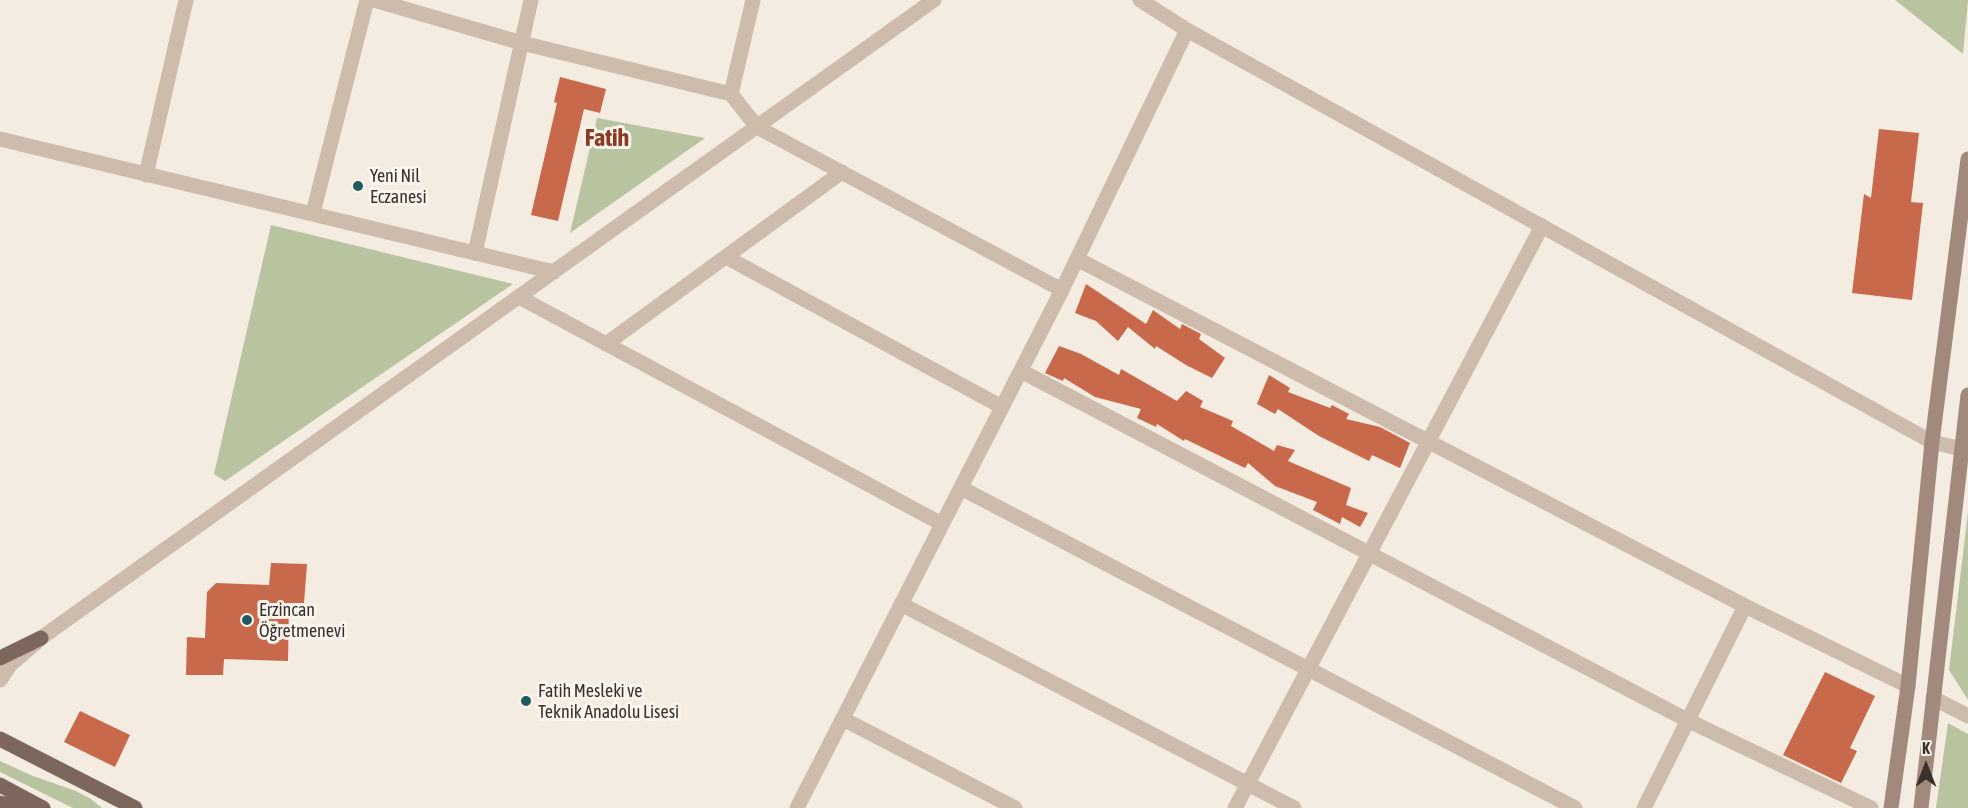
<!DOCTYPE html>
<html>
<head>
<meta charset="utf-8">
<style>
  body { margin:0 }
  #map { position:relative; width:1968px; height:808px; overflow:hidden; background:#f4ebe1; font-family:"Asap Condensed",sans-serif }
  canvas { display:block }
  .north { position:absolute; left:1896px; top:736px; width:60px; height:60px; -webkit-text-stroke:4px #fbf5ee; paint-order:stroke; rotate:0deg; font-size:16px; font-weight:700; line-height:24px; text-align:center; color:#3b302b }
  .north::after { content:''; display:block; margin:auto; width:21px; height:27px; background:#3b302b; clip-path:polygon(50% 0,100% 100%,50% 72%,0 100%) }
</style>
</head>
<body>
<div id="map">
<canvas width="1968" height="808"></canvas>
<div class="north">K</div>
</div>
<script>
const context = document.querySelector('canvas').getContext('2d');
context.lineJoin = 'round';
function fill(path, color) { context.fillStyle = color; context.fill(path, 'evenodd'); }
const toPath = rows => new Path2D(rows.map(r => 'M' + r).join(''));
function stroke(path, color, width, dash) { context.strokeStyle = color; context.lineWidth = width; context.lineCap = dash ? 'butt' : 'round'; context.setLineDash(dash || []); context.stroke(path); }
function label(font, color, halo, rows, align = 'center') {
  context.font = font + ' "Asap Condensed",sans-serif'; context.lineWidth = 6; context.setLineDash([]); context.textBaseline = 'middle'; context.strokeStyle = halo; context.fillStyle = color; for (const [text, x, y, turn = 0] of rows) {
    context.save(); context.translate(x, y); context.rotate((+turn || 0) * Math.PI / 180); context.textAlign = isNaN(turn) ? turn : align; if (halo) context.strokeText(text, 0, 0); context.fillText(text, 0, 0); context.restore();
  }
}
fill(toPath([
  [1895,0,1968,0,1963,54],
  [597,118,705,138,570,233],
  [271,225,513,284,225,481,214,474],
  [1968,512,1968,700,1949,670],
  [1948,723,1968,734,1968,808,1936,808],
  [0,761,33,776,76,791,91,799,102,808,73,808,0,772]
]), '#b8c4a0');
fill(toPath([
  [560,77,606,89,600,113,584,109,558,221,531,215,557,103,554,102],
  [1879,129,1919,133,1911,202,1923,203,1912,300,1852,293,1864,194,1871,198],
  [1086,284,1146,324,1153,310,1180,329,1182,324,1201,334,1199,339,1225,358,1212,378,1186,365,1156,346,1155,349,1128,327,1118,341,1096,321,1075,313],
  [1059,346,1081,354,1119,375,1121,369,1177,401,1186,391,1203,401,1200,407,1233,421,1231,426,1274,451,1277,445,1295,450,1288,461,1351,488,1346,505,1368,513,1360,527,1342,517,1340,524,1313,510,1317,502,1275,486,1248,463,1245,468,1185,439,1184,441,1157,424,1156,427,1137,418,1141,409,1095,397,1064,378,1063,381,1045,373],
  [1269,375,1290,388,1288,392,1330,408,1332,405,1349,414,1346,419,1380,427,1410,443,1400,468,1372,455,1369,461,1319,436,1278,409,1275,414,1257,404],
  [271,563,307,564,304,603,289,603,288,661,224,659,223,675,186,675,187,637,205,638,207,592,216,583,269,585],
  [1825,672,1875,696,1850,748,1857,751,1841,783,1783,755],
  [80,711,130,735,115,767,64,742]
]), '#c8694b');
stroke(toPath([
  [374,0,522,43,731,94],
  [753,0,731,94,757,127,1062,290],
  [313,213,367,0],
  [475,253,531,0],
  [726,257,1002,407],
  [1077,259,1745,606,1908,686],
  [519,297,942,524],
  [606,344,842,172],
  [1021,371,1689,721,1871,808],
  [961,488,1575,808],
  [901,604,1294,808],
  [1933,698,1968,716],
  [843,719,1015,808],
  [797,808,1062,290,1187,30],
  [1235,808,1542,226],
  [1644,808,1745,606]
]), '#cdbbac', 15);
stroke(toPath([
  [1140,0,1187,30,1932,442,1962,449],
  [0,139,554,272],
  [146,175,186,0],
  [0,680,10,665,41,638,934,0]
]), '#cdbbac', 15);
stroke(toPath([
  [1891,808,1908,686,1932,442,1968,159],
  [1921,808,1968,395]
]), '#a18a7d', 15);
stroke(toPath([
  [0,658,41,638],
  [0,739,135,808],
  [0,785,43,808],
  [0,803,23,808]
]), '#7d675c', 15);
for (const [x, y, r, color] of [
  [358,186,6,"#1f5a5e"],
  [247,620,6,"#1f5a5e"],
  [526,701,6,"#1f5a5e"]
]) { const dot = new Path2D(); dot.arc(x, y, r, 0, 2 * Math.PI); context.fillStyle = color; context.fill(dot); stroke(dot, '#fbf5ee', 2); }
label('18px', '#3b302b', '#fbf5ee', [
  ["Yeni Nil",370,176],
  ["Eczanesi",370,197],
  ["Erzincan",259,610],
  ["Öğretmenevi",259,631],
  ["Fatih Mesleki ve",538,691],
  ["Teknik Anadolu Lisesi",538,712]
], 'left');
label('bold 24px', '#8c3b22', '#fbf5ee', [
  ["Fatih",607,138]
]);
</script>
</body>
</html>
